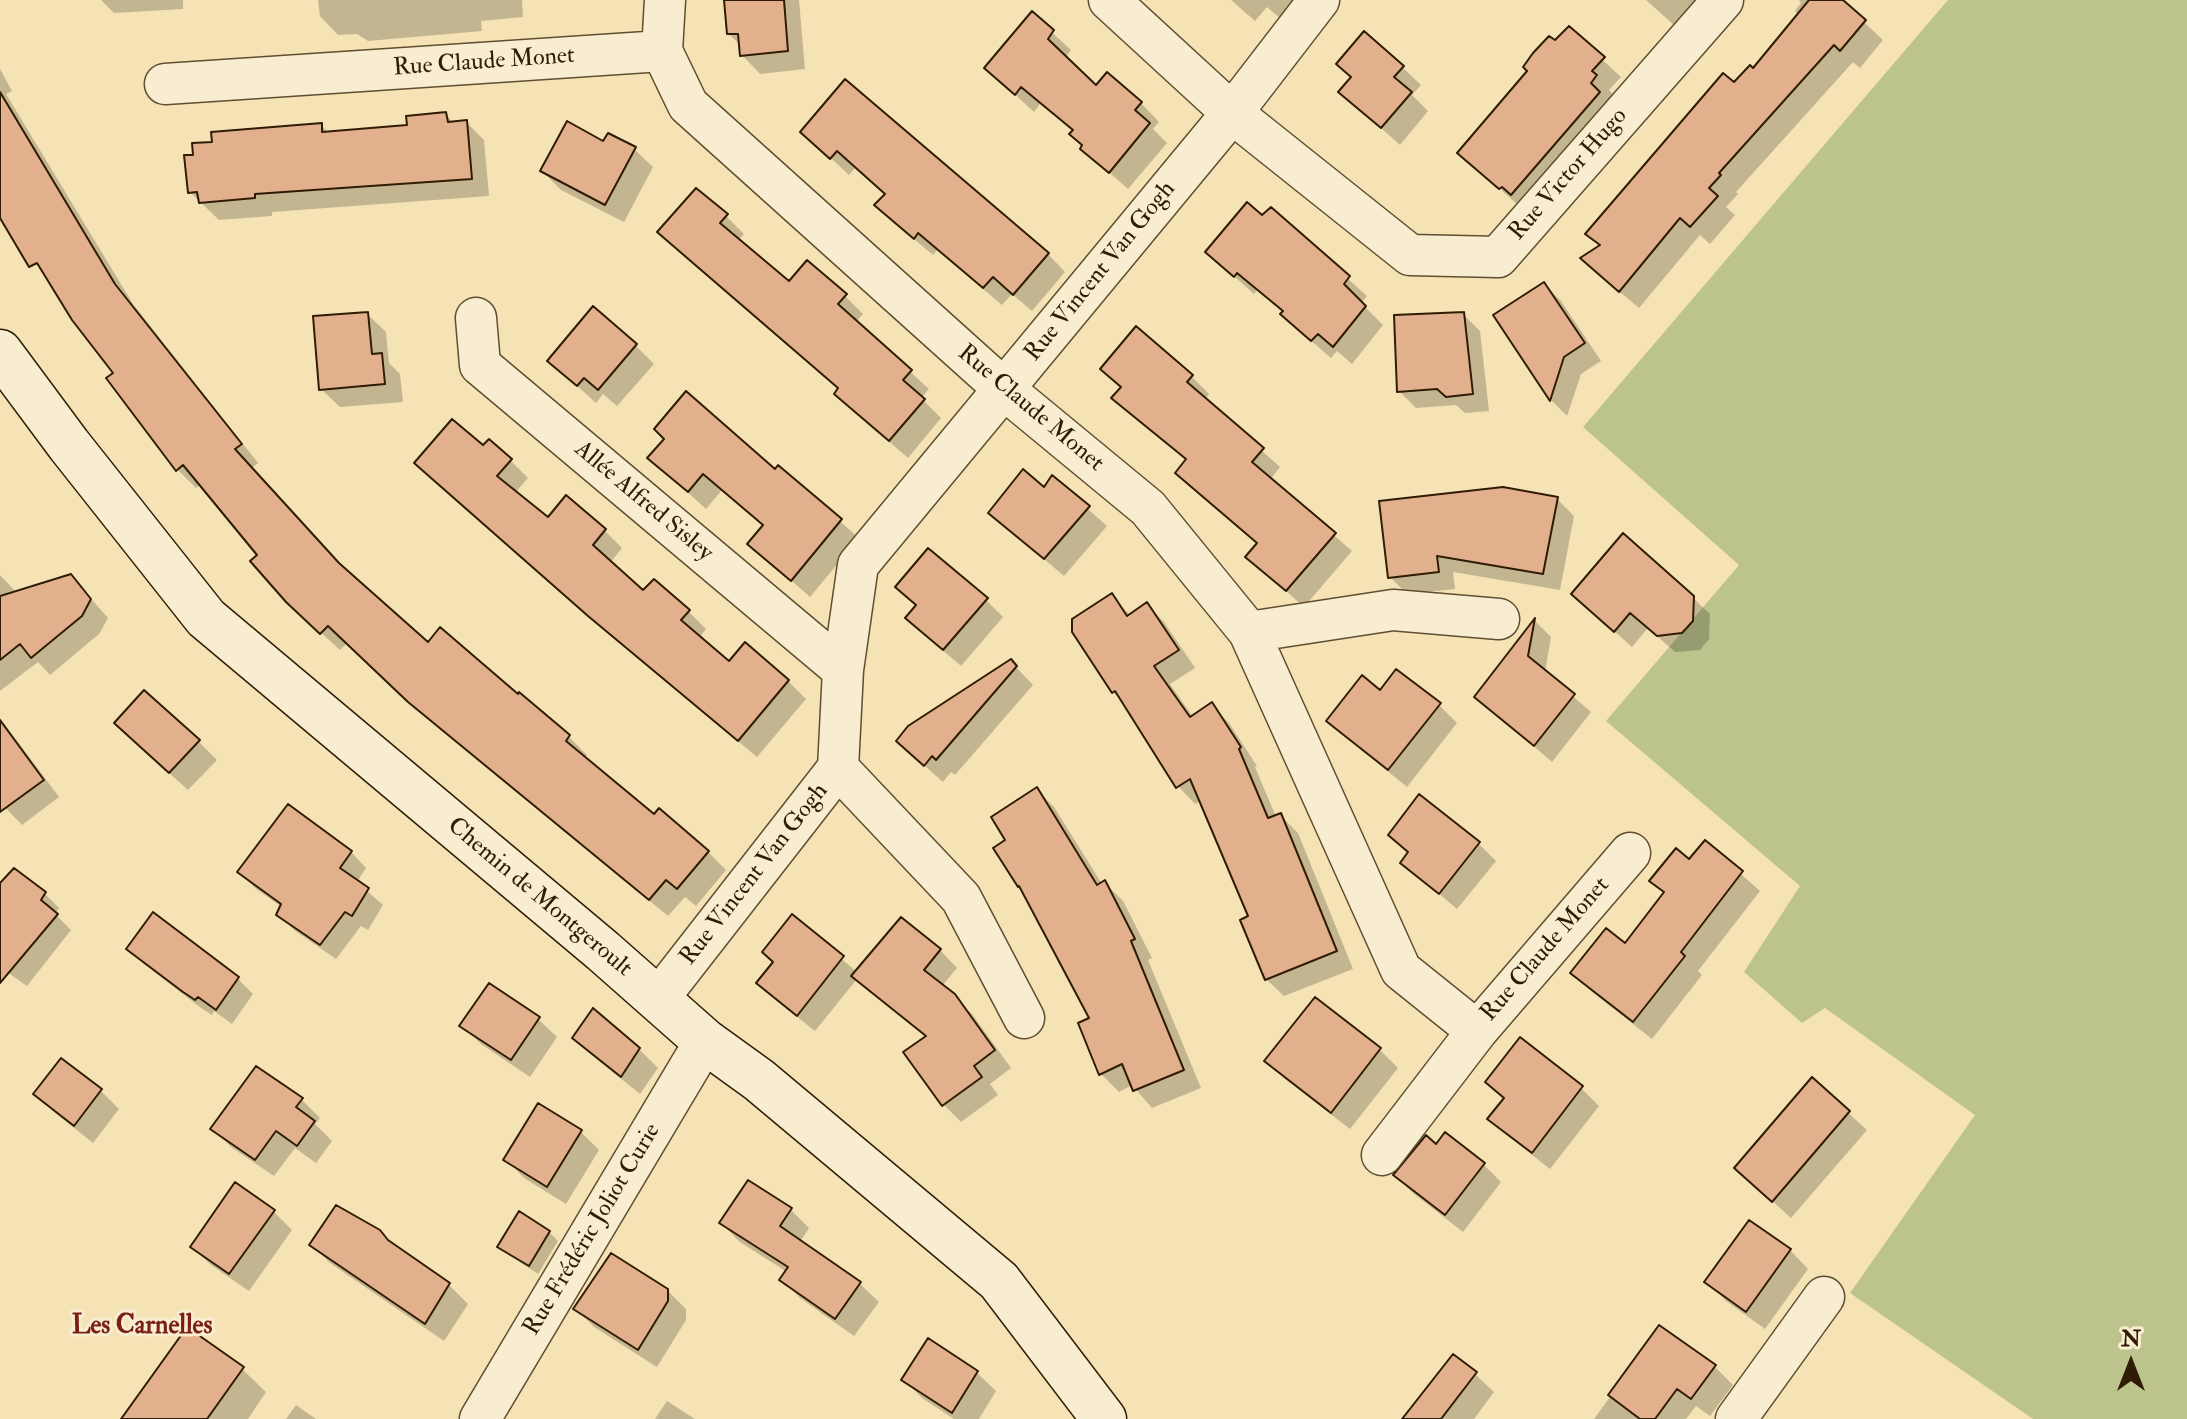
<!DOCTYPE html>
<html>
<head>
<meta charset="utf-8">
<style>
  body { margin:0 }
  #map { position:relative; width:2187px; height:1419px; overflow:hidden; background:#f5e3b6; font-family:"IM FELL Double Pica",serif }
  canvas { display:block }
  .north { position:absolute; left:2091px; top:1323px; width:80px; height:80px; -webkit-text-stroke:6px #f8edd0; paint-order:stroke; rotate:0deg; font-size:22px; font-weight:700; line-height:32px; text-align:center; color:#2f1c04 }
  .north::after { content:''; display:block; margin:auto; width:28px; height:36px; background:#2f1c04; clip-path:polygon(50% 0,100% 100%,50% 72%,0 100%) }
</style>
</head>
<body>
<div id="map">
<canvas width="2187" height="1419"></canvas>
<div class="north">N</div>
</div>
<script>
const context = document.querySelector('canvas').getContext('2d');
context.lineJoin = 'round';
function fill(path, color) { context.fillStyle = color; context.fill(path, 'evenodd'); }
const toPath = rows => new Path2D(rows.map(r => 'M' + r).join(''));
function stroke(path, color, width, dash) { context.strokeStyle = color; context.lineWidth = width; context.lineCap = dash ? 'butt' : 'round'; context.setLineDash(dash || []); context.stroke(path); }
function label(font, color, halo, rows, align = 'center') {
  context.font = font + ' "IM FELL Double Pica",serif'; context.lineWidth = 6; context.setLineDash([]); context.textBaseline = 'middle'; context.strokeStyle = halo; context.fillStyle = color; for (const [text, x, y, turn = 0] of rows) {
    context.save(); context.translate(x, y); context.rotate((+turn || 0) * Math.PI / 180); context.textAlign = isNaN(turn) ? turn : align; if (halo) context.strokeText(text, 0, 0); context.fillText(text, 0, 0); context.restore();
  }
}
fill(toPath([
  [1948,0,2187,0,2187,1419,2033,1419,1850,1293,1975,1115,1825,1008,1802,1023,1744,972,1800,886,1606,721,1739,565,1583,427]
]), '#bdc38d');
fill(toPath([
  [101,0,183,0,183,9,114,13],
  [318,0,522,0,523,17,481,21,482,31,368,41,357,34,338,35,320,16],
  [726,0,799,0,805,69,760,74,742,55,741,46,729,34],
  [1231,0,1297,0,1281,19,1267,7,1255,21],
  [1646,0,1712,0,1675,26],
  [1799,0,1840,0,1883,40,1860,68,1853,62,1736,192,1738,194,1726,207,1735,215,1710,244,1700,235,1639,308,1601,276,1601,247,1588,234,1735,85,1753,70,1799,15,1795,11,1801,3],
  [1032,14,1071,50,1065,58,1096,88,1141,103,1159,122,1153,129,1167,143,1128,189,1082,148,1084,146,1074,132,1040,104,1034,112,986,68],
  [1569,29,1621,77,1609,90,1614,95,1519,206,1460,153],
  [1402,67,1421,85,1412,95,1428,111,1400,145,1341,92],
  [0,69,12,91,6,94,133,304,258,463,252,468,347,573,428,645,518,697,520,695,569,737,587,755,584,758,654,817,708,852,726,870,696,906,685,897,668,916,429,719,347,643,340,650,307,620,260,556,201,484,196,488,178,470,109,379,115,374,0,196],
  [445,114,454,123,466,122,484,140,489,196,272,212,272,216,219,220,190,192,321,125,329,133,409,127],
  [803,132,1048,254,1065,272,1032,311,1012,294,1002,305,937,250,933,255,895,223,877,205,887,195,856,167,849,175],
  [604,144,634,149,653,167,624,222,561,190,542,171],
  [1271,210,1367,296,1361,303,1383,325,1352,364,1337,351,1331,358,1301,332,1284,313,1257,290,1254,294,1207,252,1262,218],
  [726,216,744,234,738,241,790,284,807,263,845,296,863,314,856,322,929,389,921,398,941,418,908,458,854,411,836,394,840,390,660,232],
  [1544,284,1561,301,1601,361,1581,374,1567,416,1551,400,1496,316],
  [367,314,386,332,389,363,400,374,403,402,340,407,321,389],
  [1463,314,1480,331,1489,411,1465,413,1456,405,1416,408,1399,391],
  [1136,329,1192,377,1209,394,1205,400,1280,467,1270,480,1352,551,1304,607,1248,557,1259,544,1187,461,1114,398,1122,388],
  [635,345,654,364,617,406,603,394,596,403,550,361],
  [650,458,776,472,779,468,859,538,810,597,750,544,764,527,722,490,706,509],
  [510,460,528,478,515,493,548,520,604,530,622,548,610,563,644,592,688,611,706,629,699,638,729,664,788,681,806,699,757,757,609,634,435,481],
  [1053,478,1107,526,1064,576,990,513,1044,490],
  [1557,499,1574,516,1560,590,1453,572,1455,589,1407,594,1390,577],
  [0,575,17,593,71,576,108,618,99,634,50,675,38,662,0,691],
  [1112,596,1131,616,1147,605,1164,622,1195,668,1170,684,1193,717,1211,705,1229,723,1257,766,1255,767,1276,817,1280,815,1298,833,1353,969,1284,996,1266,979,1251,917,1202,800,1195,804,1178,786,1127,706,1113,692],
  [1692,597,1710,614,1709,639,1700,650,1675,652,1648,628,1632,647,1591,610],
  [986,600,1003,617,961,666,925,635],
  [1535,621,1551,637,1545,672,1591,712,1552,762,1477,697],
  [1011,662,1033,685,955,775,951,772,943,782,916,758],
  [1380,693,1439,705,1457,723,1407,787,1347,738,1329,720],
  [0,718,59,797,22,825,0,802],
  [198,741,217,760,188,790,135,742],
  [1037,790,1054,807,1102,884,1105,883,1123,901,1152,958,1148,960,1201,1088,1152,1108,1132,1085,1119,1092,1101,1074,1091,1019,1008,841],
  [1419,797,1479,844,1496,861,1457,909,1403,863,1409,854,1390,835],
  [1706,843,1760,891,1698,971,1702,975,1652,1039,1591,991,1573,973,1625,946,1665,894,1652,881,1690,862],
  [351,852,366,868,357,882,383,905,368,930,361,926,336,959,294,930,278,914,282,907,255,888,239,872],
  [0,888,44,893,59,908,55,914,71,930,27,986,0,967],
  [792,917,857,972,940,950,957,968,942,986,972,1014,1011,1068,990,1084,998,1095,961,1122,944,1105,927,1038,857,979,815,1031,776,1000,759,983,775,962],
  [129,949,237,978,253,994,232,1024,214,1011,212,1015,201,1008,144,964],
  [1315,1000,1380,1050,1398,1068,1350,1129,1285,1079,1267,1061],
  [538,1019,557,1037,530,1077,481,1044,462,1026],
  [574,1038,639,1049,658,1068,640,1094,593,1056],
  [61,1060,101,1091,119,1109,93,1143,54,1112,36,1094],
  [256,1069,302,1100,320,1118,315,1124,332,1141,316,1163,295,1148,274,1176,231,1147,213,1129],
  [1812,1080,1867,1130,1791,1218,1736,1168],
  [1488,1082,1581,1088,1599,1106,1550,1169,1508,1136,1490,1119,1505,1100],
  [581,1132,599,1150,566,1204,524,1178,506,1159],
  [1437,1146,1483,1164,1501,1182,1463,1232,1413,1193,1395,1175],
  [791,1210,809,1228,800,1242,860,1284,879,1302,854,1336,800,1298,782,1280,787,1272,740,1242,721,1223],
  [274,1212,292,1230,249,1291,211,1265,192,1247],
  [549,1232,558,1241,538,1274,509,1255,500,1247],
  [312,1245,391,1245,449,1285,468,1304,444,1341,330,1263],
  [1790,1250,1808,1269,1765,1329,1726,1301,1707,1282],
  [667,1290,686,1309,686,1320,657,1367,594,1327,576,1309],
  [1660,1328,1715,1367,1733,1385,1710,1416,1696,1406,1686,1419,1594,1419],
  [929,1341,977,1373,996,1391,979,1419,954,1419,922,1398,904,1380],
  [242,1369,266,1392,248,1419,124,1419],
  [1475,1374,1494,1392,1474,1419,1421,1419],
  [667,1401,695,1419,655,1419],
  [296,1405,316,1419,286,1419]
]), '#0003');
const building = toPath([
  [724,0,784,0,788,51,740,56,738,34,727,34,724,0],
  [1809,0,1843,0,1866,20,1840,51,1834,45,1719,173,1721,175,1709,188,1718,196,1690,227,1680,218,1619,292,1580,258,1600,245,1585,234,1723,73,1734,82,1750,65,1753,68,1809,0],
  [1032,11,1054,30,1048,39,1096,85,1107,72,1142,102,1135,110,1150,123,1109,173,1080,149,1082,145,1069,134,1073,130,1021,87,1015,95,984,68,1032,11],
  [1569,26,1605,57,1592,71,1597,75,1591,83,1600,92,1511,195,1502,187,1499,189,1457,153,1527,71,1523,67,1533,53,1549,36,1555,40,1569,26],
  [1364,31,1404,66,1394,77,1412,92,1381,128,1338,92,1351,77,1336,64,1364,31],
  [845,79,1049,253,1013,295,993,277,983,288,918,233,914,239,874,205,885,194,837,151,830,159,800,132,845,79],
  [0,92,115,284,242,444,235,449,339,563,428,642,440,627,518,694,519,692,570,735,566,741,654,814,659,808,709,851,677,889,666,880,649,900,408,702,328,626,320,634,286,602,250,561,257,555,183,465,176,471,106,378,113,373,72,320,37,263,29,267,0,218,0,92],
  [446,112,448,122,467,120,472,179,255,194,255,198,199,203,197,192,188,193,184,155,193,155,192,143,212,142,211,132,322,123,322,132,407,125,406,116,446,112],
  [567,121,603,141,608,133,636,147,605,205,540,171,567,121],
  [696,188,728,214,720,223,789,281,807,260,847,294,838,304,912,370,903,380,925,399,889,441,834,394,838,388,657,232,696,188],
  [1247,202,1262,215,1271,207,1350,276,1344,284,1366,306,1333,347,1318,334,1311,341,1280,314,1283,311,1237,273,1234,277,1205,252,1247,202],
  [1544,282,1585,343,1564,357,1550,401,1493,315,1544,282],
  [593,306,637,344,598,390,584,378,577,386,547,361,593,306],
  [368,312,372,354,382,353,385,384,319,390,313,316,368,312],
  [1464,312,1473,394,1446,397,1437,389,1397,392,1394,315,1464,312],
  [1136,326,1193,375,1187,382,1264,448,1252,462,1336,533,1286,591,1245,557,1257,543,1175,473,1186,459,1111,398,1121,387,1100,369,1136,326],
  [686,391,775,469,778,465,842,519,791,581,747,544,763,525,703,474,688,492,647,458,664,439,654,429,686,391],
  [452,419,483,445,489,439,512,459,497,476,548,517,566,495,606,529,593,545,643,590,654,579,690,610,681,620,729,661,745,642,789,680,738,741,588,616,414,463,452,419],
  [1023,469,1044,487,1052,475,1090,506,1044,559,988,513,1023,469],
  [1503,487,1558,497,1543,574,1437,556,1439,572,1388,578,1379,501,1503,487],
  [1623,533,1694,596,1693,621,1682,633,1657,636,1630,613,1614,632,1571,594,1623,533],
  [928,548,988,598,943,650,905,618,916,605,895,587,928,548],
  [71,574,91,599,82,616,31,658,20,644,0,660,0,596,71,574],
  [1112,593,1127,616,1147,602,1179,650,1154,666,1190,717,1212,702,1241,747,1239,749,1268,818,1281,813,1337,951,1265,980,1240,920,1248,916,1190,779,1176,788,1115,691,1112,693,1072,632,1072,619,1112,593],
  [1535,618,1528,656,1575,694,1534,746,1474,697,1535,618],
  [1011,659,1017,666,936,760,932,756,924,766,896,741,908,726,1011,659],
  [1396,669,1441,703,1388,770,1326,721,1362,675,1380,690,1396,669],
  [144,690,200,740,169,773,114,723,144,690],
  [0,720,44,780,0,812,0,720],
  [1037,787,1097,885,1105,880,1135,939,1131,941,1184,1070,1133,1091,1122,1064,1099,1075,1078,1023,1089,1018,1019,886,1018,887,993,848,1005,840,991,817,1037,787],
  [1419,794,1480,842,1439,894,1400,863,1408,852,1388,835,1419,794],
  [288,804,352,851,340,868,369,888,352,916,345,912,320,945,276,915,281,904,237,872,288,804],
  [1705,840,1743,871,1681,952,1685,956,1633,1022,1570,973,1606,928,1625,943,1664,892,1649,881,1676,848,1689,859,1705,840],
  [14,868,46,892,41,900,58,914,0,983,0,883,14,868],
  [153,912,239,977,216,1010,198,997,195,1000,183,992,126,949,153,912],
  [792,914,844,956,797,1016,756,983,773,962,762,952,792,914],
  [901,917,941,949,924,970,955,994,995,1050,974,1066,982,1077,942,1106,903,1052,926,1036,851,976,901,917],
  [489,983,540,1017,511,1060,459,1026,489,983],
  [1315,997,1381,1048,1331,1113,1264,1061,1315,997],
  [593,1008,640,1048,621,1077,572,1038,593,1008],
  [1520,1037,1583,1086,1532,1153,1487,1119,1504,1098,1485,1082,1520,1037],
  [61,1058,102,1089,74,1126,33,1094,61,1058],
  [256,1066,303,1098,296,1107,315,1121,297,1146,276,1131,255,1160,210,1129,256,1066],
  [1812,1077,1850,1111,1772,1202,1734,1168,1812,1077],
  [538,1103,582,1130,547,1187,503,1160,538,1103],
  [1445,1132,1485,1163,1445,1215,1393,1175,1426,1135,1436,1144,1445,1132],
  [748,1180,792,1208,780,1226,861,1282,835,1319,779,1280,788,1267,719,1223,748,1180],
  [235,1182,275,1210,229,1274,190,1247,235,1182],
  [336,1205,380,1230,388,1240,450,1283,425,1324,309,1245,336,1205],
  [519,1211,550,1231,529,1266,497,1247,519,1211],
  [1749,1220,1791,1249,1746,1312,1704,1282,1749,1220],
  [611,1253,668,1289,668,1301,638,1350,573,1309,611,1253],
  [1659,1325,1716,1365,1691,1399,1677,1389,1655,1419,1640,1419,1608,1395,1659,1325],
  [187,1327,244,1367,207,1419,121,1419,187,1327],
  [928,1338,978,1371,952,1413,901,1380,928,1338],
  [1453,1354,1477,1372,1441,1419,1402,1419,1453,1354]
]);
fill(building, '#e3b08e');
stroke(building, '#2f1c04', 2);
const street = toPath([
  [1109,0,1232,113,1410,255,1498,257,1723,0],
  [662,51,665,0],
  [165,84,662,51,688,105,1005,390,1148,508,1249,632,1401,970,1477,1031,1630,853],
  [476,318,480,365,843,670],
  [1249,632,1393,610,1499,619],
  [838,768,961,898,1024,1018],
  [658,999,838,768,843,670,858,565,1232,113,1319,0],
  [1382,1155,1477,1031],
  [480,1419,705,1041],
  [1736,1419,1824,1297]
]);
const secondary = toPath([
  [0,352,69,445,206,618,603,951,705,1041,759,1080,999,1281,1104,1419]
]);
stroke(street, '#604e30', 43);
stroke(secondary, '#2f1c04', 47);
stroke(street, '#f8edd0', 40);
stroke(secondary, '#f8edd0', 44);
label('24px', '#2f1c04', '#f8edd0', [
  ["Rue Claude Monet",484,63,-4],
  ["Rue Victor Hugo",1569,175,-49],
  ["Rue Vincent Van Gogh",1101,272,-51],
  ["Rue Claude Monet",1030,409,40],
  ["Allée Alfred Sisley",643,502,40],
  ["Rue Vincent Van Gogh",755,875,-52],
  ["Chemin de Montgeroult",539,898,40],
  ["Rue Claude Monet",1546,950,-49],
  ["Rue Frédéric Joliot Curie",593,1230,-59]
]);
label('bold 26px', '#7a1f14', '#f8edd0', [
  ["Les Carnelles",142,1327]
]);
</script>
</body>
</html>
